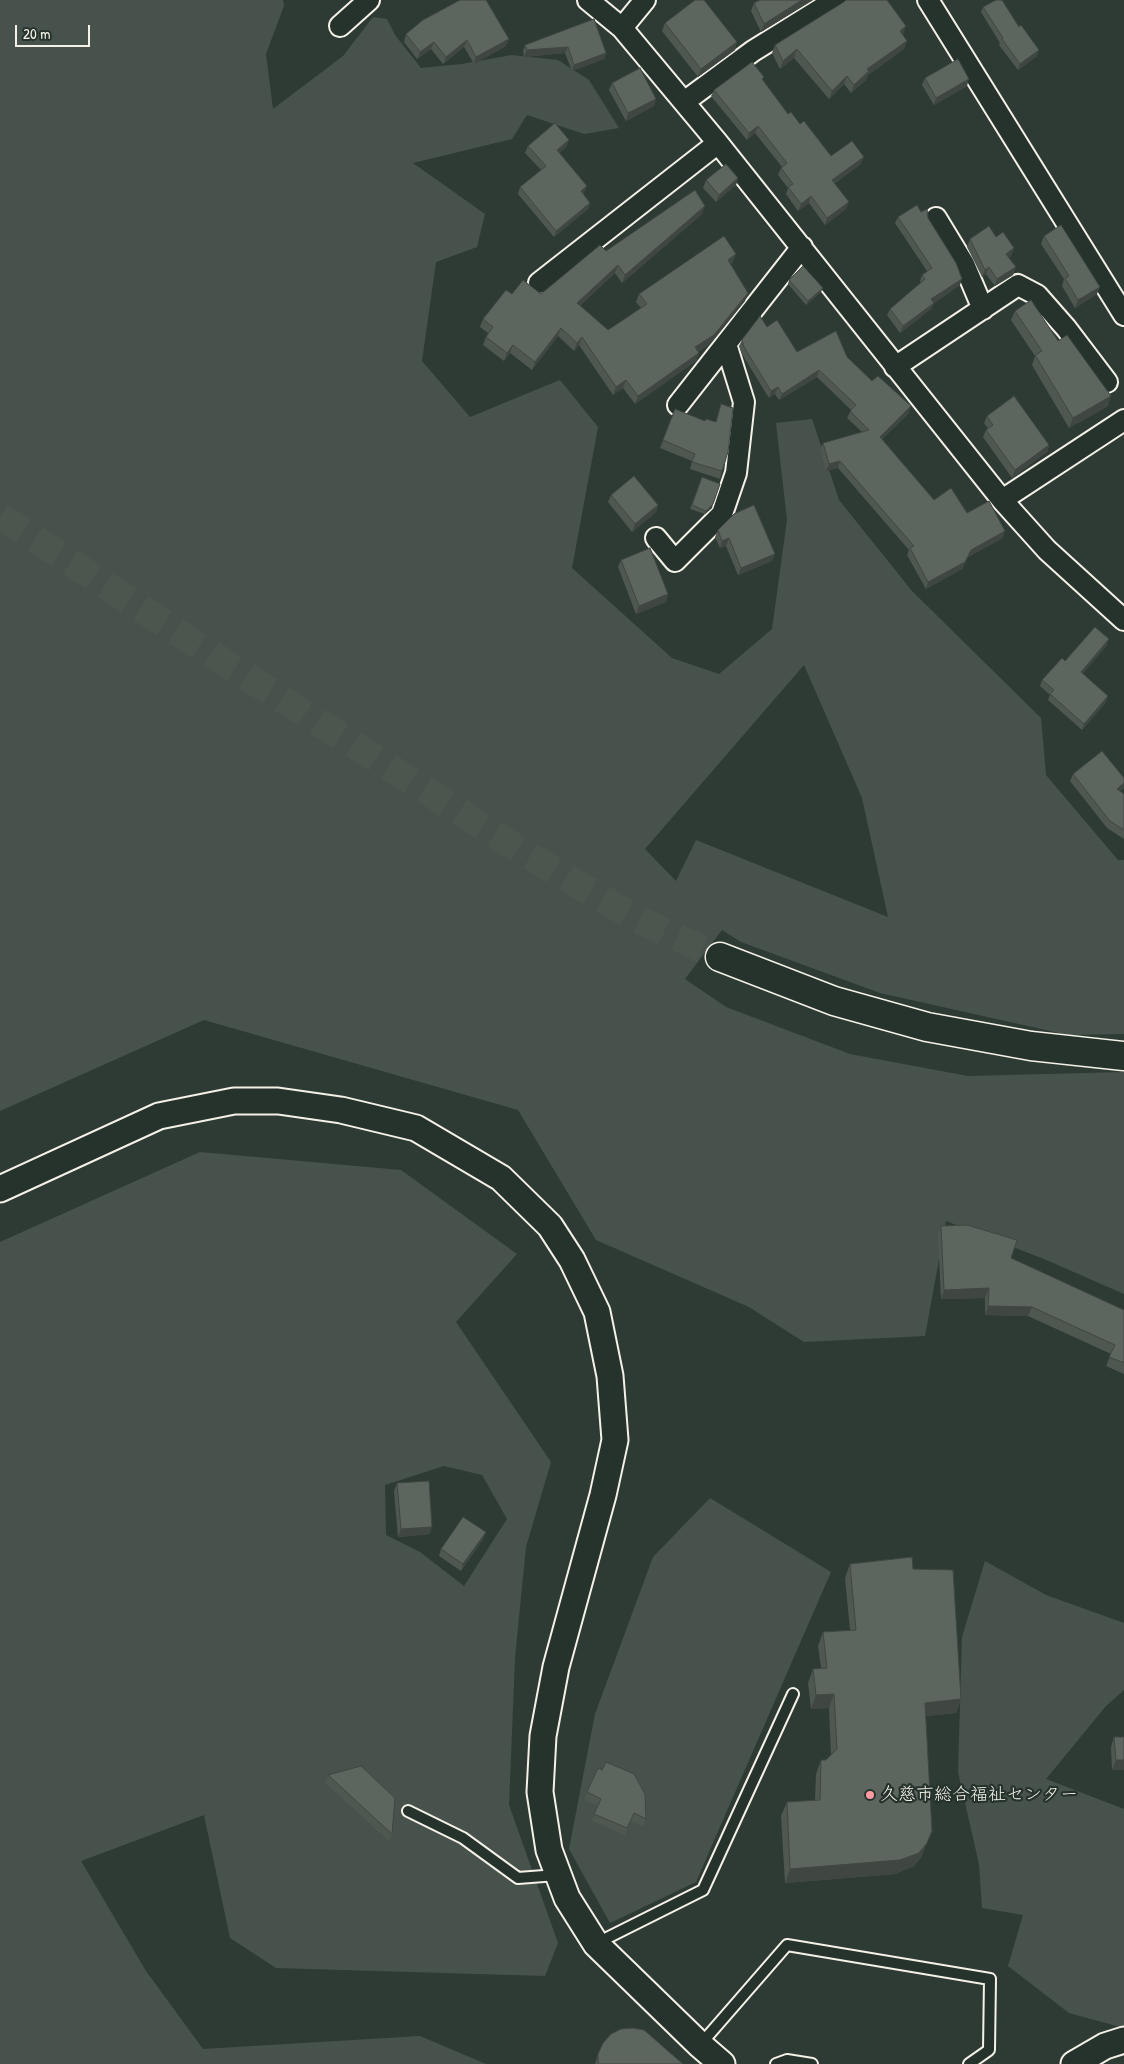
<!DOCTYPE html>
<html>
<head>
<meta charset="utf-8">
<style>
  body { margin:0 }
  #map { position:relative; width:1124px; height:2064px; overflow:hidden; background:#2e3b34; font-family:"Patrick Hand",sans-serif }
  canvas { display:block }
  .scale { position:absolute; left:15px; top:25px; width:75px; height:22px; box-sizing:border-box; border:2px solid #f4f1e8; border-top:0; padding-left:6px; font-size:15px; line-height:18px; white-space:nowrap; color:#f4f1e8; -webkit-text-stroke:4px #26332d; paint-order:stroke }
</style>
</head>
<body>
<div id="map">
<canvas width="1124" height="2064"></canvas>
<div class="scale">20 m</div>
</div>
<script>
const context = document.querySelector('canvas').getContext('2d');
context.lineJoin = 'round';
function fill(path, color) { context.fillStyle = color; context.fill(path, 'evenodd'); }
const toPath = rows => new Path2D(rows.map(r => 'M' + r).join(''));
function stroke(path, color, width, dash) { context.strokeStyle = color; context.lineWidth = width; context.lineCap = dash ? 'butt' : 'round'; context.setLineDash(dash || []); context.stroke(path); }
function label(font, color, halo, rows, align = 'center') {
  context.font = font + ' "Patrick Hand","Klee One",sans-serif'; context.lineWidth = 4.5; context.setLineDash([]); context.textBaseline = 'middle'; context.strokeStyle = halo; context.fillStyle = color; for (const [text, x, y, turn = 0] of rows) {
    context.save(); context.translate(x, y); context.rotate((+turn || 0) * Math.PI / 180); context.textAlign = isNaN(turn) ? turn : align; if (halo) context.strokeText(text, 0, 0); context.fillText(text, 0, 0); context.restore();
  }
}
fill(toPath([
  [0,0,283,0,284,6,266,54,273,109,343,56,373,17,387,19,395,35,421,68,462,64,512,55,558,60,589,80,619,128,584,134,527,115,512,139,413,163,485,214,477,247,436,262,422,361,470,417,560,380,598,427,572,568,672,658,719,674,772,629,787,520,776,423,812,419,839,500,912,591,1041,718,1046,775,1118,860,1124,860,1124,1034,1068,1035,880,993,741,942,722,930,685,979,726,1007,850,1054,968,1076,1124,1072,1124,1294,1044,1259,946,1221,925,1336,804,1342,749,1307,596,1240,518,1110,204,1020,0,1111],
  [804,665,862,798,888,917,696,840,676,881,645,849],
  [200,1152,401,1170,517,1254,456,1322,551,1462,526,1547,515,1658,509,1805,558,1943,545,1976,276,1968,230,1938,204,1815,81,1861,146,1971,203,2049,420,2036,486,2064,0,2064,0,1242],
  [444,1466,482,1475,507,1519,464,1586,420,1552,386,1535,385,1485],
  [710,1498,831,1572,696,1882,610,1923,569,1849,595,1714,653,1557],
  [985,1561,1046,1595,1124,1623,1124,1690,1106,1706,1046,1779,1124,1809,1124,2028,1069,2013,1008,1966,1023,1915,982,1908,979,1864,958,1772,962,1637]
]), '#48524c');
stroke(toPath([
  [0,516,194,643,518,849,635,918,720,957]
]), '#4c564f', 28, [28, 14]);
const service = toPath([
  [408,1811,463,1838,518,1878,557,1875],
  [597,1943,703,1890,793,1694],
  [700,2045,787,1945,990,1979,989,2050,969,2064],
  [776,2064,787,2060,812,2064]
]);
const minor = toPath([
  [588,0,622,28,718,143,1002,500,1047,550,1124,620],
  [928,0,1124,315],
  [340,26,369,0],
  [622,28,645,0],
  [684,102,753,51,835,0],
  [936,218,964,264,983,309],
  [539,283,718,143],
  [895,367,1018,285,1037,295,1066,328,1107,382],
  [678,405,802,247],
  [1002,500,1124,420],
  [656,538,675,561,722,514,736,473,744,402,726,344]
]);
const tertiary = toPath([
  [0,1189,159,1116,234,1101,278,1101,341,1110,416,1128,501,1178,550,1226,572,1260,597,1312,610,1376,615,1440,603,1495,556,1667,543,1736,540,1792,549,1850,567,1898,596,1944,700,2045,722,2064],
  [1074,2064,1105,2046,1124,2040]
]);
const motorway = toPath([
  [720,957,834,1001,927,1027,1031,1046,1124,1056]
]);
stroke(service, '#f4f1e8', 14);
stroke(minor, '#f4f1e8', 24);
stroke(tertiary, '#f4f1e8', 29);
stroke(motorway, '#f4f1e8', 31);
stroke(service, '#26332d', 10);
stroke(minor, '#26332d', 20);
stroke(tertiary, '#26332d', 25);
stroke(motorway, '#26332d', 28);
fill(toPath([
  [760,0,813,0,761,32,751,11,754,3],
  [844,2,903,35,907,41,904,49,868,75,866,80,851,93,844,84,829,99,794,58,780,69,772,53,775,45],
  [983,7,1037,56,1018,70,999,45,1000,43,981,12],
  [594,19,606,53,604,59,572,71,565,53,524,57,523,51,525,45],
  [423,20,506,46,474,64,464,47,443,64,431,49,417,59,404,42,406,34],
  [665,23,735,50,698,77,662,31],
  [925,78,967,86,934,105,922,85],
  [763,81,788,114,800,124,831,156,861,164,835,183,846,209,825,225,809,203,798,211,786,194,788,188,778,175,781,168,782,167,755,133,747,140,711,96,714,90],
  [612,83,656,99,654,106,626,121,609,90],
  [528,146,567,146,559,153,584,193,583,194,590,203,588,209,554,237,518,194,520,187,541,170,525,153],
  [738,178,736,185,716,202,703,188,706,180],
  [921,212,928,218,960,285,934,303,931,309,900,333,887,315,890,309,921,283,920,281,922,275,927,271,895,223,898,217],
  [702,214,622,283,615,273,580,305,608,330,641,308,636,302,639,294,733,262,730,265,745,301,711,343,698,352,699,353,696,361,635,404,623,388,613,395,579,345,574,351,558,336,532,370,510,353,504,361,483,345,486,337,488,333,480,327,483,319,512,294,541,294,606,251],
  [1044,236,1097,294,1075,308,1062,286,1064,279,1041,244],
  [996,237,1014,248,1011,256,1009,257,1013,275,995,286,986,274,982,277,967,247,970,239],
  [789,280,821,292,806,305,788,284],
  [1015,311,1058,341,1108,406,1069,428,1032,365,1035,356,1011,320],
  [767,327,797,352,847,357,872,381,909,413,882,439,934,500,967,513,1003,538,968,557,962,569,926,589,907,555,909,550,838,468,826,471,820,449,823,443,862,432,847,418,851,410,817,377,779,400,775,394,769,398,742,354,739,346,742,340],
  [675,409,722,471,720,479,690,469,692,461,660,448],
  [987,416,1049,445,1047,452,1012,478,983,437,986,430,988,428,984,423],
  [702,477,712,508,705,514,690,509],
  [611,495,658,505,656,512,632,532,608,502],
  [718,530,772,561,738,575,726,546,720,548,715,537],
  [621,560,668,594,666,602,636,614,618,567],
  [1107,645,1083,673,1106,702,1082,730,1048,700,1050,695,1040,686,1042,680,1065,661],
  [1073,774,1120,791,1124,794,1124,839,1107,828,1070,781],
  [941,1226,1124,1310,1124,1374,1106,1366,1111,1354,1028,1316,985,1315,985,1298,941,1299,938,1235],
  [397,1483,430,1534,398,1537,394,1491],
  [486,1532,483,1539,461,1571,439,1556,441,1549],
  [850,1564,913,1569,961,1699,956,1713,926,1716,922,1856,914,1866,895,1874,785,1883,781,1816,787,1802,815,1800,816,1774,821,1760,826,1760,831,1755,829,1708,811,1709,808,1683,813,1669,821,1668,818,1646,823,1632,850,1630,845,1578],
  [1114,1737,1124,1737,1124,1770,1112,1770,1111,1747],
  [328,1775,392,1834,389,1841,325,1783],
  [587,1792,646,1819,643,1826,631,1821,625,1835,592,1821,598,1806,584,1800],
  [598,2054,683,2064,595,2064]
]), '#4f5751');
fill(toPath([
  [802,0,813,0,761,32,764,24],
  [906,26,903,35,900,31],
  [509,39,506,46,474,64,476,57],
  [467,40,464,47,443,64,446,57],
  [907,41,904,49,868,75,866,80,851,93,854,85,867,69],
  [434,42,431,49,417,59,420,52],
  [737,42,735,50,698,77,701,69],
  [568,47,565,53,524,57,527,50],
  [797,49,794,58,780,69,783,61],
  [1039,50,1037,56,1018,70,1020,64],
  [606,53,604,59,572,71,574,65],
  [847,76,844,84,829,99,832,91],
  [969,79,967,86,934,105,936,98],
  [656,99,654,106,626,121,628,113],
  [758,126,755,133,747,140,749,133],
  [569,140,567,146,555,157,557,150],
  [864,157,861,164,830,186,832,180],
  [738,178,736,185,716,202,719,195],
  [587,186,584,193,578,198,581,191],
  [811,196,809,203,798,211,801,204],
  [849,202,846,209,825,225,827,218],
  [590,203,588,209,554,237,556,231],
  [705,206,702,214,622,283,625,275],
  [1014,248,1011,256,1003,261,1006,254],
  [736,254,733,262,725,268,728,260],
  [618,265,615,273,575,311,577,303],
  [989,267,986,274,982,277,985,270],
  [1016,267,1013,275,995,286,997,279],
  [962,279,960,285,929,306,931,299],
  [1100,287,1097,294,1075,308,1078,300],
  [823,288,821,292,806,305,808,301],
  [748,293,745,301,711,343,693,355,695,347],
  [934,303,931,309,900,333,903,326],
  [561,328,558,336,532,370,535,362],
  [582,337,579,345,574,351,577,343],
  [513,345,510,353,504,361,507,353],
  [699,353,696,361,635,404,638,396],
  [819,370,817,377,779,400,782,394],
  [626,380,623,388,613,395,616,387],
  [778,387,775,394,769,398,771,391],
  [1111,396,1108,406,1069,428,1073,418],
  [911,406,909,413,877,444,880,437],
  [1049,445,1047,452,1012,478,1015,470],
  [840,461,838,468,826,471,829,464],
  [713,504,712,508,705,514,706,511],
  [658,505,656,512,632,532,635,524],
  [1005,531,1003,538,968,557,962,569,926,589,928,582,971,550],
  [729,538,726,546,720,548,722,541],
  [775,554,772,561,738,575,741,568],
  [668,594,666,602,636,614,639,606],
  [1109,639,1107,645,1079,678,1081,672],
  [1108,696,1106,702,1082,730,1084,724],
  [1124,783,1124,788,1114,796,1117,789],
  [989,1288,985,1298,941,1299,944,1290],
  [988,1306,1032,1307,1028,1316,985,1315],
  [432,1527,430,1534,398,1537,401,1529],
  [486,1532,483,1539,461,1571,463,1564],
  [834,1694,829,1708,811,1709,816,1695],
  [961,1699,956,1713,920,1717,925,1703],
  [1116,1760,1124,1760,1124,1770,1112,1770],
  [932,1831,922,1856,914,1866,895,1874,785,1883,790,1869]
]), '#404742');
const building = toPath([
  [460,0,486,0,509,39,476,57,467,40,446,57,434,42,420,52,406,34,423,20,460,0],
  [695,0,704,0,737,42,701,69,665,23,695,0],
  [760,0,802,0,764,24,754,3,760,0],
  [846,0,887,0,906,26,900,31,907,41,867,69,869,71,854,85,847,76,832,91,797,49,783,61,775,45,844,2,846,0],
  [996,0,1002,0,1019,27,1021,25,1039,50,1020,64,1002,39,1003,38,983,7,996,0],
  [594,19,606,53,574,65,568,47,527,50,525,45,594,19],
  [958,59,969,79,936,98,925,78,958,59],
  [752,62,764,77,762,79,788,114,791,112,800,124,804,121,831,156,852,141,864,157,832,180,849,202,827,218,811,196,801,204,788,187,793,184,781,168,787,163,758,126,749,133,714,90,752,62],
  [640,68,656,99,628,113,612,83,640,68],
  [555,123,569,140,557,150,587,186,581,191,590,203,556,231,520,187,546,166,528,146,555,123],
  [726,164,738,178,719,195,706,180,726,164],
  [695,190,705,206,625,275,618,265,577,303,608,330,647,304,639,294,724,236,736,254,728,260,748,293,714,335,695,347,699,353,638,396,626,380,616,387,582,337,577,343,561,328,535,362,513,345,507,353,486,337,493,327,483,319,506,290,512,294,523,280,541,294,600,245,606,251,695,190],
  [917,205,921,212,927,209,928,218,956,263,962,279,931,299,934,303,903,326,890,309,925,279,922,275,932,268,898,217,917,205],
  [1061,225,1100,287,1078,300,1065,278,1069,276,1044,236,1061,225],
  [989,226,996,237,1003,232,1014,248,1006,254,1016,267,997,279,989,267,985,270,970,239,989,226],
  [803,266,823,288,808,301,789,280,803,266],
  [1031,300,1058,341,1067,335,1111,396,1073,418,1035,355,1042,351,1015,311,1031,300],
  [760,316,767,327,777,320,797,352,836,331,847,357,872,381,878,376,911,406,880,437,934,500,951,488,967,513,989,501,1005,531,971,550,965,562,928,582,910,548,914,546,840,461,829,464,823,443,869,430,850,411,856,405,819,370,782,394,778,387,771,391,744,347,742,340,760,316],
  [1014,396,1049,445,1015,470,986,430,993,425,987,416,1014,396],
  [721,404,733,408,728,452,722,471,692,462,695,454,663,440,675,409,705,421,706,419,716,422,721,404],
  [634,476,658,505,635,524,611,495,634,476],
  [702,477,720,484,713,504,706,511,692,505,702,477],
  [754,505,775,554,741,568,729,538,722,541,718,530,734,514,754,505],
  [650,548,668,594,639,606,621,560,650,548],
  [1095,627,1109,639,1081,672,1108,696,1084,724,1050,694,1054,690,1042,680,1062,658,1065,661,1095,627],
  [1102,751,1124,778,1124,783,1117,789,1124,794,1124,830,1110,821,1073,774,1102,751],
  [967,1225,1017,1240,1011,1258,1124,1310,1124,1363,1109,1357,1115,1345,1032,1307,988,1306,989,1288,944,1290,941,1226,967,1225],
  [429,1481,432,1527,401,1529,397,1483,429,1481],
  [463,1517,486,1532,463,1564,441,1549,463,1517],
  [912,1557,913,1569,953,1570,961,1699,925,1703,932,1831,927,1843,919,1853,900,1860,790,1869,787,1802,820,1800,821,1760,826,1760,837,1749,834,1694,816,1695,813,1669,827,1668,823,1632,856,1630,850,1564,912,1557],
  [1114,1737,1124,1737,1124,1760,1116,1760,1114,1737],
  [606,1762,634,1774,645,1794,646,1819,634,1813,627,1828,594,1814,601,1799,587,1792,598,1768,602,1770,606,1762],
  [361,1766,395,1798,392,1834,328,1775,361,1766],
  [632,2028,644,2030,683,2064,598,2064,598,2054,603,2043,611,2034,621,2029,632,2028]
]);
fill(building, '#5c655e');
stroke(building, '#404742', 1);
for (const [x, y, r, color] of [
  [870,1795,5,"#ff9aa2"]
]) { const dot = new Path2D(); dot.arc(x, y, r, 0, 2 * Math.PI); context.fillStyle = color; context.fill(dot); stroke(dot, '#26332d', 2); }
label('18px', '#f4f1e8', '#26332d', [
  ["久慈市総合福祉センター",880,1795]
], 'left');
</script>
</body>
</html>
